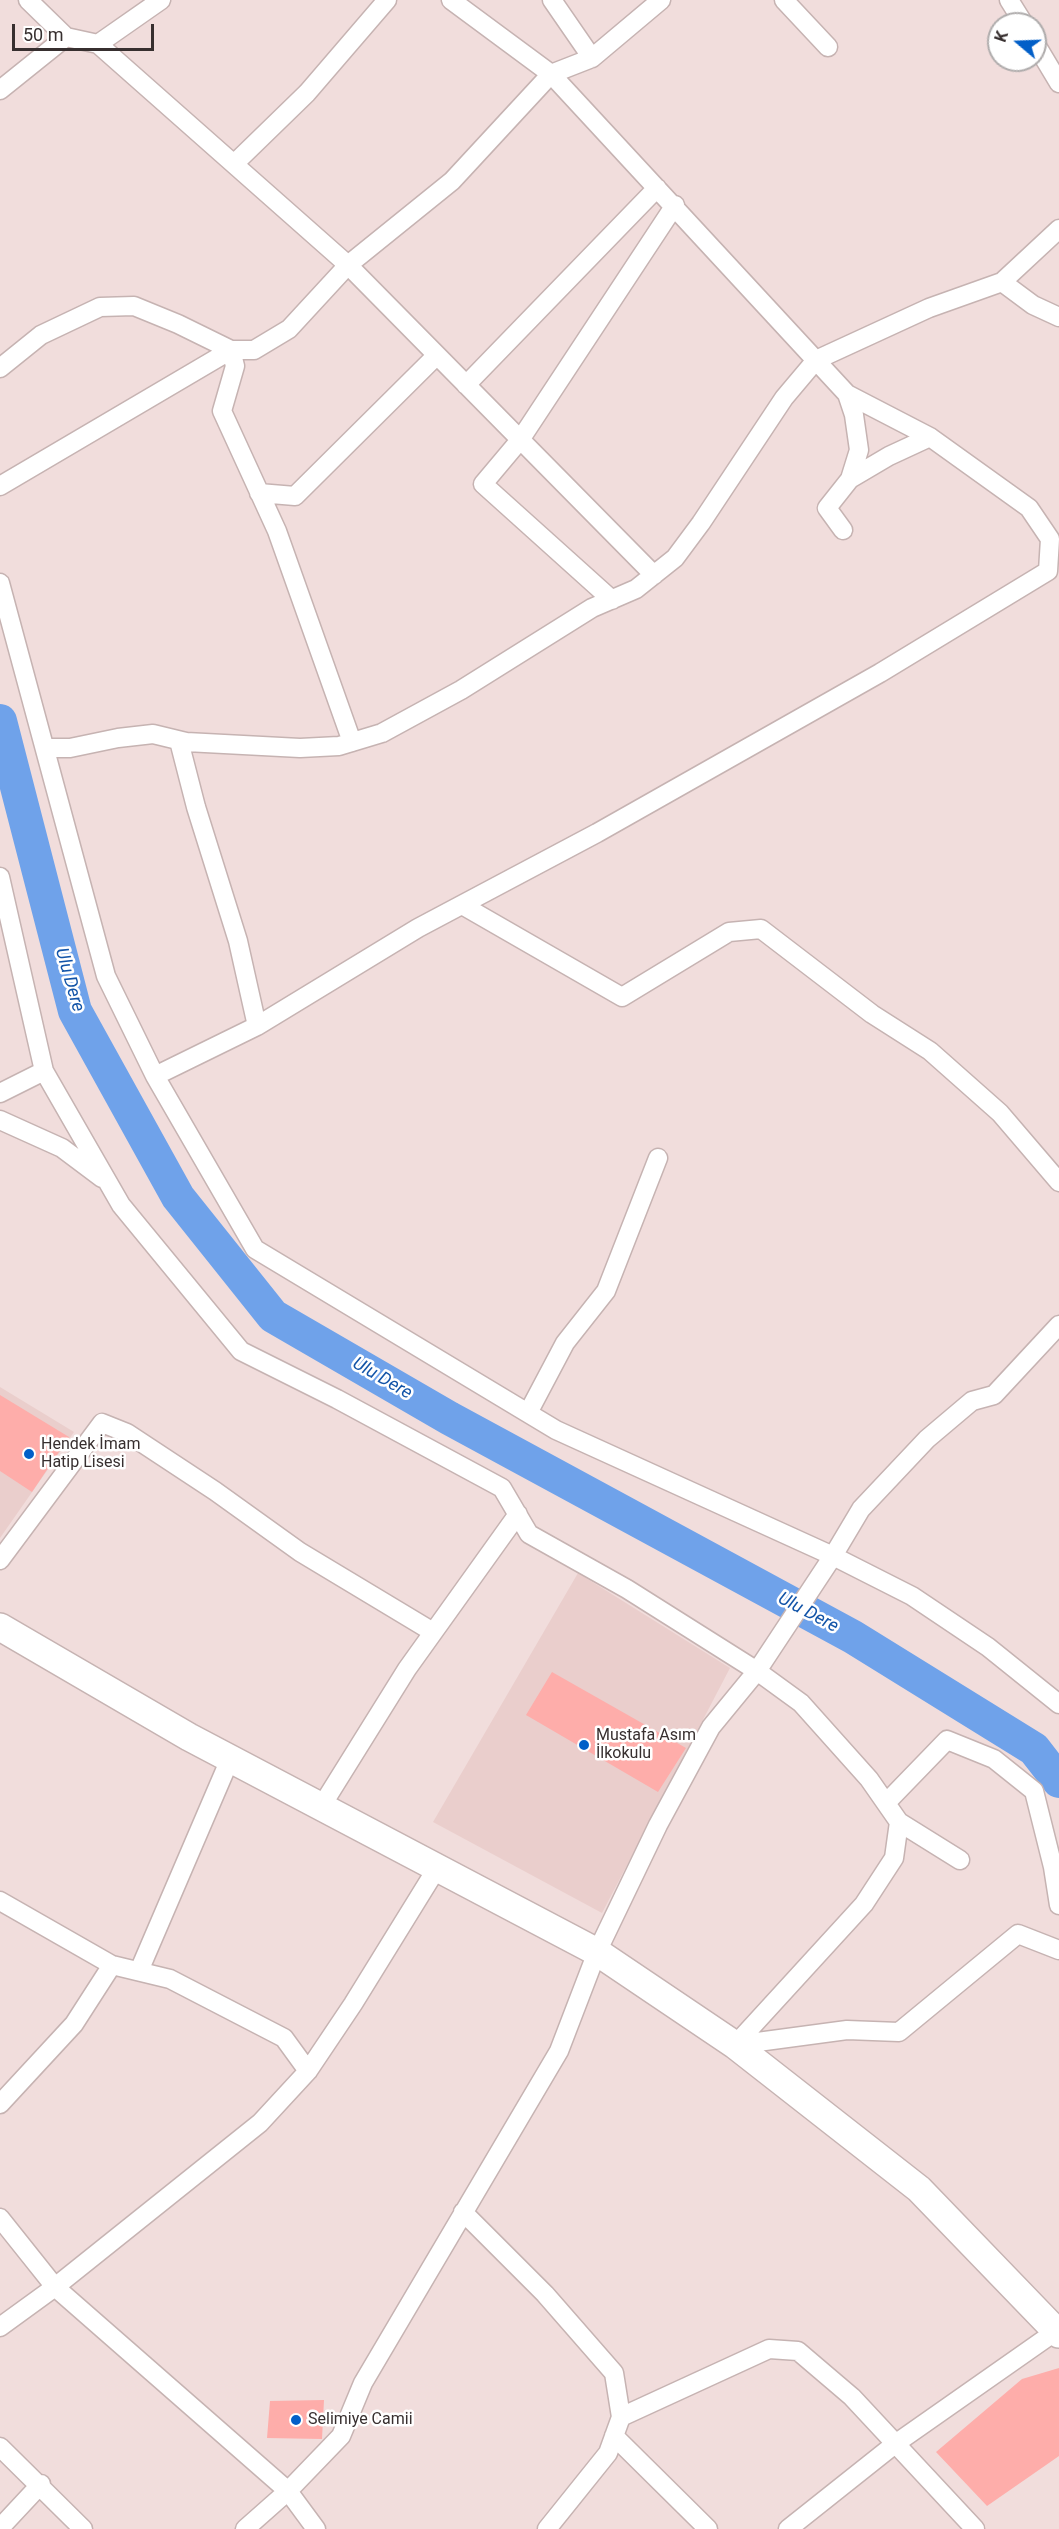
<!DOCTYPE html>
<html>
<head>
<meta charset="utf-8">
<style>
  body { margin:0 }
  #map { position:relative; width:1059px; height:2529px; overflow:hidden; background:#f1dddc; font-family:Roboto,sans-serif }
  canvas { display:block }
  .north { position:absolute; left:987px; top:12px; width:60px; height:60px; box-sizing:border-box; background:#fff; border:2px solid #afacac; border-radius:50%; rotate:289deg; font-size:16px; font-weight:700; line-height:24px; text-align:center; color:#372f2f }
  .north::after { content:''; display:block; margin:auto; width:21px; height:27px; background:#025fc8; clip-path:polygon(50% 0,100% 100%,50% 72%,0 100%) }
  .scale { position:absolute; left:12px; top:24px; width:142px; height:27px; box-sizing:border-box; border:3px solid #372f2f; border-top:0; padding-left:8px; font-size:18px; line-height:21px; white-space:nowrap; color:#372f2f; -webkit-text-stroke:4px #fff; paint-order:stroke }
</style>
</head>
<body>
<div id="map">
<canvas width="1059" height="2529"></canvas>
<div class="north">K</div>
<div class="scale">50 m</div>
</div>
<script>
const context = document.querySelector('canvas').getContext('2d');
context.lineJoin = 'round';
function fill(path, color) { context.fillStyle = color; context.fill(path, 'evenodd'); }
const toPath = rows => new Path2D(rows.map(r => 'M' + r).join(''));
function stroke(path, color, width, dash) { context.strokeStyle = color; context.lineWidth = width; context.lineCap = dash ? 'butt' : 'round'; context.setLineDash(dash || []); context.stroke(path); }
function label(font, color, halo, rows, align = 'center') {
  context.font = font + ' Roboto,sans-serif'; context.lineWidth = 5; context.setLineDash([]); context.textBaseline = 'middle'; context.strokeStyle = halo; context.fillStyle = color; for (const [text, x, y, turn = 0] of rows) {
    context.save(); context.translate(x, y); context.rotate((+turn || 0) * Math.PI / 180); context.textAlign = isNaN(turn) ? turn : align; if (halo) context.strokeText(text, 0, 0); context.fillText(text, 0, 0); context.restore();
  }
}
fill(toPath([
  [0,1387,74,1432,0,1538],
  [578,1573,730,1668,602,1913,433,1822]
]), '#eacecc');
stroke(toPath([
  [0,721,75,1011,178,1197,273,1316,449,1418,853,1637,1034,1749,1059,1781]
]), '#6fa2ea', 34);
fill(toPath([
  [0,1395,69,1437,32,1492,0,1471],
  [552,1672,686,1748,658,1792,526,1715],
  [1059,2368,1059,2456,987,2506,936,2452,1022,2379],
  [324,2400,322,2439,267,2438,270,2401]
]), '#feadaa');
const minor = toPath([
  [28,0,66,37,98,44,348,265,654,575],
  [552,0,592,58],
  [784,0,828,47],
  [1009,0,1024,24],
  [1035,43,1059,83],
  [98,44,161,0],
  [0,90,66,37],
  [235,163,307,93,387,0],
  [1002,282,1033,305,1059,317],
  [0,368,41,335,100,307,134,306,178,324,231,350,254,350,289,329,348,265,452,181,551,74,592,58,661,0],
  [466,385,657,188],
  [850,479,889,456,930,437],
  [0,486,231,350,235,366,222,411,277,531,352,742],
  [259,493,295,496,436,356],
  [843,530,827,508,850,479,859,450,854,415,847,394],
  [0,583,106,976,155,1076,255,1249,556,1430,833,1556,757,1671,801,1703,869,1779,899,1822,894,1858,864,1904,735,2045],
  [612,600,483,484,520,440,675,205],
  [45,748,70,748,118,738,153,734,186,742,300,748,339,746,382,733,461,690,592,608,636,589,675,558,701,523,784,398,816,360,929,308,1002,282,1059,229],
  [0,877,44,1071],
  [462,905,622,997,729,932,761,929,872,1014,930,1051,1000,1113,1059,1182],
  [257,1026,418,928,597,833,880,673,1048,571,1050,539,1029,508,930,437,847,394,551,74,451,0],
  [155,1076,257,1026,238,941,196,807,179,741],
  [0,1093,44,1071,121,1205,241,1351,337,1399,502,1488,529,1534,627,1589,757,1671,711,1727,658,1825,597,1952,559,2051,363,2383,341,2436,288,2491,245,2529],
  [0,1120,62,1148,102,1178],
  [1059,1325,994,1395,972,1401,927,1439,861,1509,833,1556,912,1596,988,1647,1059,1704],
  [528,1413,565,1343,606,1291,658,1158],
  [0,1560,102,1423,127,1433,215,1491,300,1552,433,1632],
  [886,1803,947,1740,994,1759,1034,1791,1053,1867,1059,1905],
  [321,1807,407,1669,518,1514],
  [899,1822,960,1860],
  [0,1901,112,1965,170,1979,284,2038,308,2071],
  [139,1971,230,1759],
  [735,2045,847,2030,899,2032,1018,1934,1059,1950],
  [0,2104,74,2024,112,1965],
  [463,2212,545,2294,614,2373,621,2417,608,2453,547,2529],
  [0,2218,55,2287,288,2491,316,2529],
  [0,2327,55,2287,260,2123,308,2071,353,2004,437,1868],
  [621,2417,769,2349,798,2351,852,2397,975,2529],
  [614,2436,708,2529],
  [0,2447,83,2529],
  [0,2528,41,2484],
  [788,2529,895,2444,1059,2329]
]);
const secondary = toPath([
  [0,1627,189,1737,597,1952,735,2045,919,2189,1059,2334]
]);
stroke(minor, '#c6b3b2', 21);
stroke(secondary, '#c6b3b2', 30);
stroke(minor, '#fff', 18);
stroke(secondary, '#fff', 27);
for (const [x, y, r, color] of [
  [29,1454,6,"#025fc8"],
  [584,1745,6,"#025fc8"],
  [296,2420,6,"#025fc8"]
]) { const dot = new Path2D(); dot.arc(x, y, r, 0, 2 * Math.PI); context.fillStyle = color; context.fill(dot); stroke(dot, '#fff', 2); }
label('16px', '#372f2f', '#fff', [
  ["Hendek İmam",41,1445],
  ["Hatip Lisesi",41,1463],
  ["Mustafa Asım",596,1736],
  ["İlkokulu",596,1754],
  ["Selimiye Camii",308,2420]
], 'left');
label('italic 18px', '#1254a8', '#fff', [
  ["Ulu Dere",69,980,74],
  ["Ulu Dere",382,1379,30],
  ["Ulu Dere",808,1613,28]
]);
</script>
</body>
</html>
